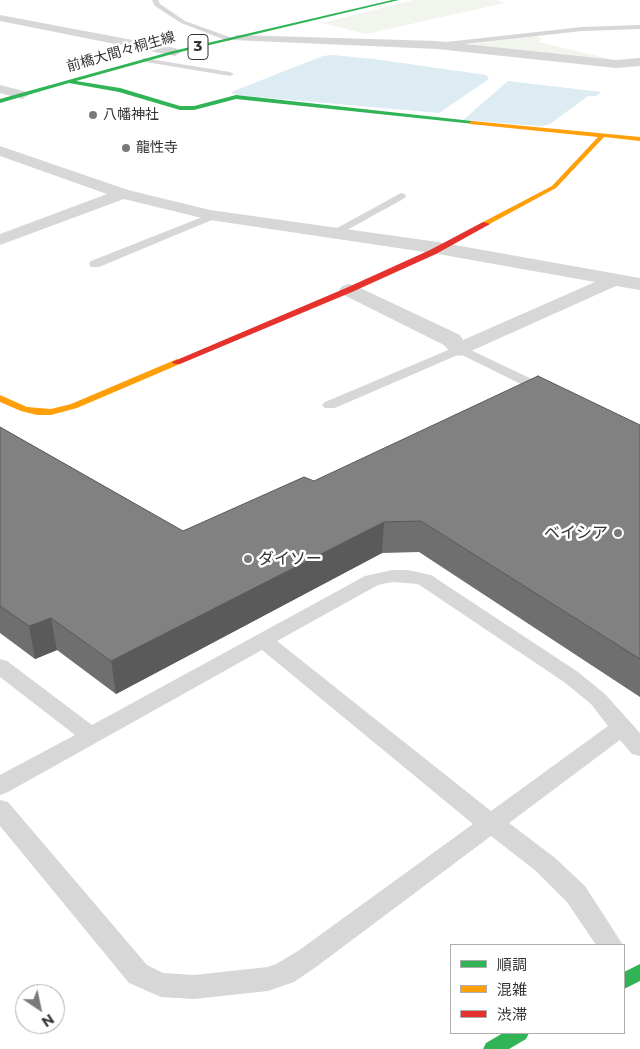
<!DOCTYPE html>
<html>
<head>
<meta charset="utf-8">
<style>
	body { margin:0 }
	#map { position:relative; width:640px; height:1049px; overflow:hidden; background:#fff; font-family:Montserrat,"Noto Sans JP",sans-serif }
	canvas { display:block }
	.legend { position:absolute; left:450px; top:944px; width:175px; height:90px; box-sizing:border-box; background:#fff; border:1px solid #adadad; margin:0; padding:6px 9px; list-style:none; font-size:15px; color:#333 }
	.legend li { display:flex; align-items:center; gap:10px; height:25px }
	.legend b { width:25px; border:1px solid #adadad }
	.north { position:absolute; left:15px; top:984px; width:50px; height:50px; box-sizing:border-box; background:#fff; border:1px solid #adadad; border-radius:50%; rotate:146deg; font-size:14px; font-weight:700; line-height:20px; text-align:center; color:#333 }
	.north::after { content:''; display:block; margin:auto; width:18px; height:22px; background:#7a7a7a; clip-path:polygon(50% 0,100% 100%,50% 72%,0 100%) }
</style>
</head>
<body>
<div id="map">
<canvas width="640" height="1049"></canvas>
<ul class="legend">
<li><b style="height:6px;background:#30b455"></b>順調</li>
<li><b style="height:6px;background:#ff9f0a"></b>混雑</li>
<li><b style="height:6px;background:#e5322d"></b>渋滞</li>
</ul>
<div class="north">N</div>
</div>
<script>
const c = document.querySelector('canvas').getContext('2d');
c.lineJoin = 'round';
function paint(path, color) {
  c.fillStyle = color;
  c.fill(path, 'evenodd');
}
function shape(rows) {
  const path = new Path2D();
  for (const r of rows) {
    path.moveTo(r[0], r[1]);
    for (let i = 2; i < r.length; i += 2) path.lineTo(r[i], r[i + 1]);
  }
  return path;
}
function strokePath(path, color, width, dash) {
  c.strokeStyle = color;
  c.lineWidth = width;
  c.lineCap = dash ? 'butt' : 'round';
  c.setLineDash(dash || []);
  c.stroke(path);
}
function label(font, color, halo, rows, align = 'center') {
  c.font = font + ' Montserrat,"Noto Sans JP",sans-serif';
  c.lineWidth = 5;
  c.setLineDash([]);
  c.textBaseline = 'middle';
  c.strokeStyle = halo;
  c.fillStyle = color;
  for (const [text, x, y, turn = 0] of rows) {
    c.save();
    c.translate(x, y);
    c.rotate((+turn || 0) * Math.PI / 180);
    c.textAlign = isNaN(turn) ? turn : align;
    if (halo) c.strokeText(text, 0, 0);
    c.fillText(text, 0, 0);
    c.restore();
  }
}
paint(shape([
	[413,0,496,0,505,3,366,34,322,23],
	[537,36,542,39,538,42,623,62,451,46]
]), '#f1f5ed');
paint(shape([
	[332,55,374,59,486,75,489,79,439,113,236,95,231,92,323,56],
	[508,81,601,92,596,96,588,96,550,124,541,126,463,120]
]), '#ddebf3');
paint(shape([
	[152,0,158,0,160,4,185,21,235,39,228,41,181,23,155,6,152,0],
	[640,25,640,29,582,31,437,47,433,45,437,43,582,27,640,25],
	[143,58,230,72,234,74,230,76,146,62,142,60,143,58],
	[401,193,405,194,406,196,405,198,338,235,334,236,328,233,401,193],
	[215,212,221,215,219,217,99,267,91,267,89,264,91,261,215,212],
	[460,345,553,389,555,392,553,395,543,395,460,354,335,408,325,408,322,405,325,402,460,345],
	[392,570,408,570,431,575,578,672,605,694,640,733,640,756,632,754,620,740,509,823,554,857,585,886,623,945,596,945,567,902,536,871,491,836,316,967,294,982,268,991,194,999,161,997,129,983,0,826,0,800,8,802,147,965,163,973,194,975,268,967,276,964,298,951,473,824,262,650,8,792,0,795,0,775,75,735,0,677,0,659,7,661,92,725,365,576,392,570],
	[392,582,418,584,564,682,591,704,608,726,491,811,277,641,378,585,392,582]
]), '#d7d7d7');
paint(shape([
	[0,15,175,48,181,52,175,56,0,21,0,15],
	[237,35,437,41,616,60,640,58,640,66,616,68,437,49,233,40,231,38,237,35],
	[0,85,27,92,29,95,22,99,0,93,0,85],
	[0,146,128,190,210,210,438,242,640,278,640,290,616,286,460,356,452,354,444,345,342,294,339,290,342,286,349,284,356,286,460,335,463,340,595,282,438,254,210,220,124,199,0,245,0,234,107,194,0,156,0,146]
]), '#d7d7d7');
paint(shape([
	[392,0,399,0,176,53,76,81,120,88,180,106,194,106,236,95,472,121,474,122,474,124,236,99,194,110,180,110,119,92,69,83,0,103,0,99,173,51,392,0],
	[640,964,640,981,624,989,624,972,640,964],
	[503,1033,529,1033,526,1039,509,1049,483,1049,486,1043,503,1033]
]), '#30b455');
paint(shape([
	[472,121,640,137,640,141,604,137,556,188,486,226,482,224,483,222,552,186,598,137,470,124,470,122,472,121],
	[177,359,182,362,180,364,77,408,51,415,37,415,21,411,0,402,0,395,27,407,51,409,71,404,177,359]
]), '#ff9f0a');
paint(shape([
	[483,222,490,224,436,254,352,292,180,364,174,364,172,362,346,288,430,250,483,222]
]), '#e5322d');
paint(shape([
	[640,425,640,697,419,552,382,553,116,694,57,650,35,659,0,633,0,427,183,531,314,481]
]), '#6f6f6f');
paint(shape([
	[384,522,382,553,116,694,111,661],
	[51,618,57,650,35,659,29,626]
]), '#5a5a5a');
const building = shape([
	[538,376,640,425,640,659,421,521,384,522,111,661,51,618,29,626,0,606,0,427,183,531,304,477,314,481,538,376]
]);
paint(building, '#818181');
strokePath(building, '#5a5a5a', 1);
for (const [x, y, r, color] of [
	[93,115,5,"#7a7a7a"],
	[126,148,5,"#7a7a7a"],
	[618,533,5,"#7a7a7a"],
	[248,559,5,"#7a7a7a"]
]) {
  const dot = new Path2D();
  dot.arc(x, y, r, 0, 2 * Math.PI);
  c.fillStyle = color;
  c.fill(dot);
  strokePath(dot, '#fff', 2);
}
label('14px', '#333', '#fff', [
	["前橋大間々桐生線",121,52,-16]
]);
label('14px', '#333', '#fff', [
	["八幡神社",103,115],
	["龍性寺",136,148]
], 'left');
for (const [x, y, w] of [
	[198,47,20]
]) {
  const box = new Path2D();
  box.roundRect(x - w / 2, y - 12.5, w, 25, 4);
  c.fillStyle = '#fff';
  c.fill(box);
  strokePath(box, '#333', 1);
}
label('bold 15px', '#333', null, [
	["3",198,47]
]);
label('16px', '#333', '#fff', [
	["ベイシア",608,533],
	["ダイソー",258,559,"left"]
], 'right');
</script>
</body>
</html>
